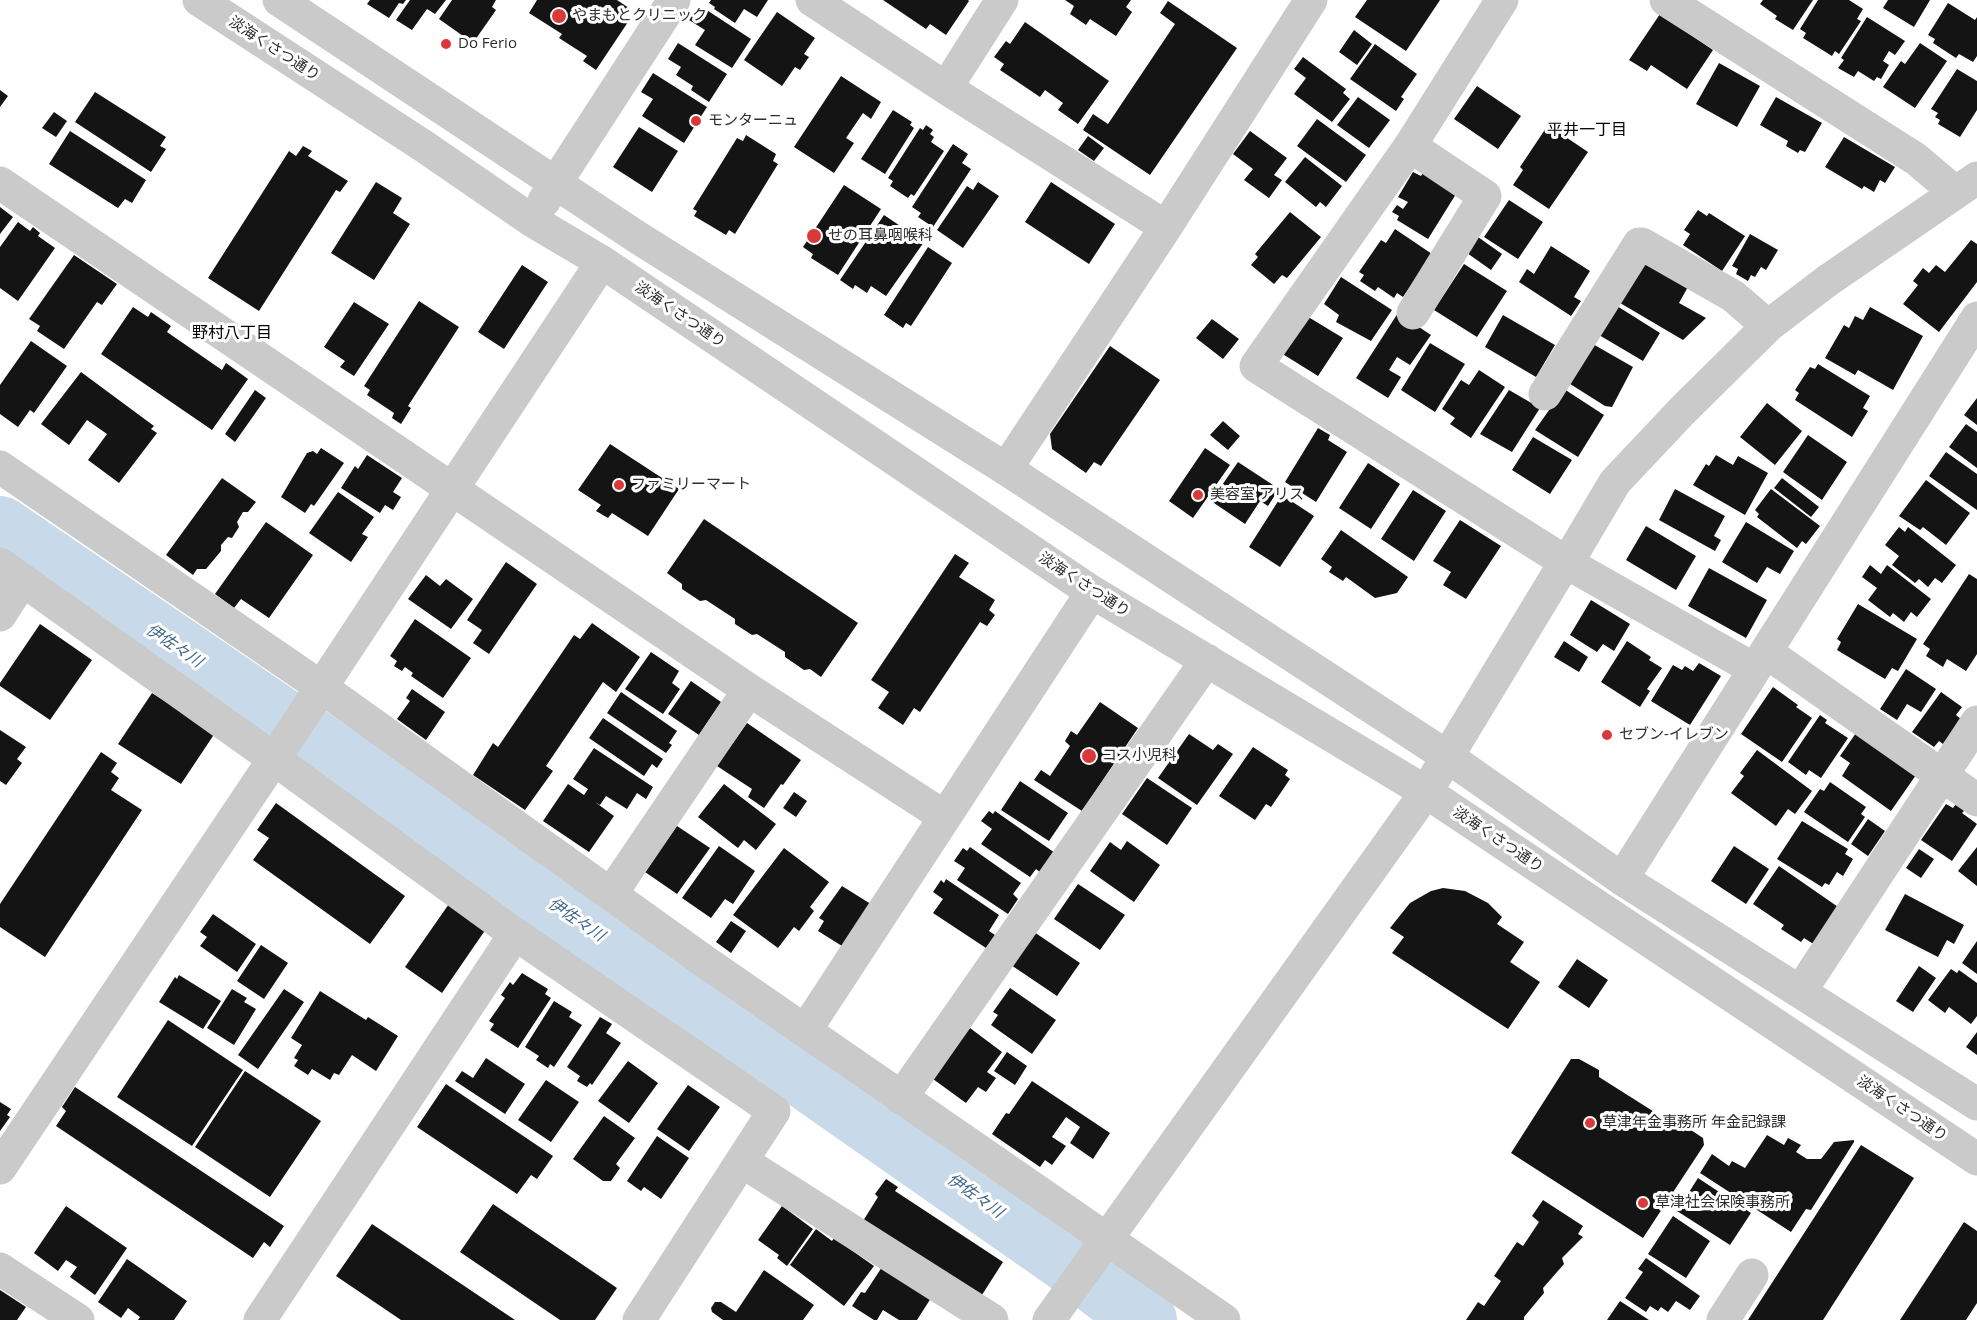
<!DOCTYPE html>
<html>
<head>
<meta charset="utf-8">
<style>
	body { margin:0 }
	canvas { display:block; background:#fff }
</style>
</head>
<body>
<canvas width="1977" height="1320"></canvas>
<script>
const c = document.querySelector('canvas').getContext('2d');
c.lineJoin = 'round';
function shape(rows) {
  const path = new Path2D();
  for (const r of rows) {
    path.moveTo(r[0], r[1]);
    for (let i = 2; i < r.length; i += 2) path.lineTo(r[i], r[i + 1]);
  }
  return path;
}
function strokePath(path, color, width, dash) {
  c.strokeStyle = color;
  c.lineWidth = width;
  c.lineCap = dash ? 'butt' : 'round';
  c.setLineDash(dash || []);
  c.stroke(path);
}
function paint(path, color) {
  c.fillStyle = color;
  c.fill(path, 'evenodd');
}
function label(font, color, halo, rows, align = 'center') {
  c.font = font + ' "Open Sans","Noto Sans JP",sans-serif';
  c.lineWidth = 6;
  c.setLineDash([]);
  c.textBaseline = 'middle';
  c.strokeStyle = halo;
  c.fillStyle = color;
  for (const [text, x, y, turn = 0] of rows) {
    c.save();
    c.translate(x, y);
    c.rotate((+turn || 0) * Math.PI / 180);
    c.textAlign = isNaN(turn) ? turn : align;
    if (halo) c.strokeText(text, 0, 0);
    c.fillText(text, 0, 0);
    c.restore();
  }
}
strokePath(shape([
	[0,528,781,1060,1070,1262,1145,1320]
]), '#c8dae9', 64);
paint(shape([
	[370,0,406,0,403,4,399,3,389,18,367,4],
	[410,0,446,0,435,14,427,9,412,30,396,20],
	[452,0,496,0,492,7,496,10,473,43,439,19],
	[537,0,617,0,629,8,624,15,630,19,596,70,583,61,587,56,559,38,562,34,529,13],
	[711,0,768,0,757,17,744,9,735,23,714,9,715,7,709,3],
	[883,0,968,0,969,1,946,35,930,24,926,29],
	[1065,0,1131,0,1126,7,1132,12,1116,36,1090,19,1086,25,1070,14,1074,6],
	[1367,0,1440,0,1406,51,1355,17],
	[1763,0,1813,0,1793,30,1775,19,1777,16,1760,4],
	[1818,0,1849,0,1863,9,1857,19,1861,21,1839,54,1835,51,1832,56,1803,38,1806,33,1800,29],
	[1888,0,1930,0,1914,27,1883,8],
	[1168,1,1237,48,1150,175,1083,130,1093,114,1108,124,1175,24,1160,13],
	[1948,3,1975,20,1977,17,1977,56,1973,62,1959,54,1956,58,1933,43,1935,39,1928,35],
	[699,5,751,39,732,68,695,45,705,30,689,20],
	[777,12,815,38,804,54,809,57,800,70,795,67,782,86,744,60],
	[1660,14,1713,50,1687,89,1651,65,1647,71,1629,60],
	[1867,17,1905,41,1895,55,1889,51,1883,61,1889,65,1881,79,1877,77,1874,81,1858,71,1854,77,1838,68,1844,60,1841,58],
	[1025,22,1109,81,1078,124,1058,110,1063,103,1045,90,1040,97,1000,70,1004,64,994,57,1006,41,1010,44],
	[1354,30,1372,44,1357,65,1339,52],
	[678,43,727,74,709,102,691,90,693,86,676,75,681,67,668,59],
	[1920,43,1947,61,1915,108,1883,87,1901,61,1905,64],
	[1375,44,1417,74,1401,97,1404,99,1396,111,1350,79],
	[1303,57,1346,89,1343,93,1350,99,1332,122,1294,94,1306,78,1294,69],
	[1719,63,1760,86,1737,127,1696,104],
	[1957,69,1977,81,1977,110,1960,137,1938,124,1940,120,1935,117,1938,113,1931,109],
	[653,73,707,107,684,143,642,116,653,99,641,92],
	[841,76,881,102,871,119,863,113,846,138,854,143,834,173,794,147],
	[1477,86,1521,116,1498,149,1454,119],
	[0,90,8,96,0,107],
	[95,92,166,137,160,146,166,149,151,172,75,122],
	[1358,97,1390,120,1369,148,1337,125],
	[1776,97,1822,123,1805,152,1800,150,1798,153,1786,146,1788,141,1760,125],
	[893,110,912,122,910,125,914,128,885,174,861,159],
	[54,112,67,121,56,137,42,128],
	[1317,119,1366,155,1346,182,1297,146],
	[926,125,933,130,930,134,934,137,931,142,944,151,914,196,911,194,908,198,890,186,893,181,888,178,920,128,923,130],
	[1548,125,1588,152,1549,209,1513,185,1523,170,1520,167],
	[639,127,678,151,652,192,613,167],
	[70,131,146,180,132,203,125,199,118,208,49,164],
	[1250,131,1287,158,1274,175,1282,180,1269,198,1244,180,1253,169,1233,154],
	[746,135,776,154,773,161,778,164,735,234,729,230,726,235,694,216,697,211,693,209,737,138,743,141],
	[1088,136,1104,148,1094,161,1078,150],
	[1844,137,1895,167,1885,183,1880,180,1874,192,1864,186,1862,189,1825,167],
	[953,144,968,154,962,163,971,169,933,227,918,217,921,213,912,207],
	[303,146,312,151,308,156,348,181,340,192,336,190,259,311,208,278,289,151,296,156],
	[1305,157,1342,186,1326,207,1320,202,1316,207,1285,182],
	[1413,172,1421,176,1423,173,1456,194,1428,239,1397,220,1399,216,1392,212,1397,205,1403,209,1408,202,1398,197],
	[376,182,402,198,393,213,410,224,374,280,331,253],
	[978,182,999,196,963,248,937,230,967,186,973,190],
	[1051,182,1115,224,1089,264,1025,222],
	[844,185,881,209,838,275,811,258,813,254,803,247],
	[1509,200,1543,222,1518,259,1484,237],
	[0,207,13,217,0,234],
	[1698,210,1707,216,1709,213,1745,236,1722,271,1683,245,1690,234,1684,230],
	[1290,212,1321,237,1287,278,1282,275,1274,284,1251,265,1258,257,1255,254],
	[884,215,924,242,886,296,871,286,867,293,855,285,853,289,840,280],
	[18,222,30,231,33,227,40,233,38,236,55,248,18,301,0,288,0,247],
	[1395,229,1432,254,1403,297,1397,293,1394,298,1378,287,1375,291,1360,281,1364,275,1359,272,1381,240,1386,243],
	[1750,234,1778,250,1766,270,1761,267,1755,277,1751,275,1748,281,1736,274,1738,269,1732,266],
	[1478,237,1502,254,1491,270,1467,253],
	[1971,240,1977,244,1977,282,1939,332,1903,304,1918,285,1913,281,1923,268,1929,273,1936,265,1945,272],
	[1551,246,1590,271,1574,297,1581,301,1571,316,1519,282,1527,269,1534,274],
	[928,247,952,263,911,326,906,323,903,328,884,315],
	[74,255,117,284,102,305,97,302,64,349,37,331,40,326,29,319],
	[1645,260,1689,285,1679,303,1706,318,1683,340,1615,300],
	[1464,264,1507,291,1477,337,1434,310],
	[522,265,548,282,504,349,478,332],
	[1341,277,1392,310,1371,341,1336,322,1339,315,1324,304],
	[419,301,459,327,408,406,411,408,401,424,392,418,394,413,367,395,370,390,364,386],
	[354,302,389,324,354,376,340,367,345,361,324,347],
	[1617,306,1660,333,1643,361,1599,335],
	[133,307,148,317,151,312,171,326,167,332,222,370,226,363,248,379,212,430,101,354],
	[1870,307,1923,336,1893,390,1858,370,1855,375,1825,358,1844,325,1849,328,1855,316,1863,320],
	[1398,313,1431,335,1410,365,1397,357,1389,370,1401,377,1388,398,1356,378],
	[1305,315,1343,338,1318,376,1281,353],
	[1503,315,1555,345,1536,377,1485,347],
	[1212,319,1239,339,1223,359,1196,338],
	[31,341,67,366,34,413,30,410,18,427,0,414,0,385],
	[1430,343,1465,364,1435,412,1401,390],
	[1591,343,1633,367,1612,407,1605,406,1567,382],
	[1110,346,1160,380,1101,466,1094,462,1086,473,1052,449,1050,434],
	[1818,364,1870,396,1863,408,1868,411,1852,437,1795,400,1799,393,1795,390,1810,367,1815,369],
	[1479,370,1505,387,1471,438,1450,424,1455,418,1442,409,1461,380,1469,385],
	[81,372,154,426,151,429,157,433,119,483,88,460,107,434,87,420,69,445,41,424],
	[1564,389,1604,415,1578,457,1535,430],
	[255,390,266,398,235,442,225,434],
	[1509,390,1540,408,1512,452,1480,434],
	[1977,398,1977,425,1964,415],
	[1767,403,1802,431,1775,465,1740,437],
	[1223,421,1240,436,1228,450,1210,435],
	[1966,424,1977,432,1977,468,1949,447],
	[1318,428,1330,435,1328,440,1347,452,1316,502,1285,482],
	[1808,435,1847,462,1822,500,1783,472],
	[1533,437,1572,460,1550,494,1512,470],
	[610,444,679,489,648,536,612,513,608,518,596,511,601,505,578,490],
	[321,448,344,463,314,506,311,504,305,513,281,497,307,453,313,451,317,454],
	[1205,448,1230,465,1193,518,1169,501],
	[1946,452,1977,474,1977,510,1929,476],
	[367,455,402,478,393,492,401,497,393,510,385,505,380,513,341,488,355,466,358,469],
	[1716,455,1733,465,1738,456,1768,473,1745,515,1693,485,1706,464,1709,466],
	[1238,462,1273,485,1271,489,1277,492,1268,506,1260,501,1245,524,1211,501],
	[1368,463,1400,484,1371,529,1339,508],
	[222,478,256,502,248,512,243,512,237,522,239,527,232,538,228,537,221,545,221,551,206,569,197,569,193,575,166,555],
	[1782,478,1819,507,1811,517,1774,488],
	[1926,480,1970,513,1946,545,1923,527,1920,530,1899,516],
	[1675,489,1725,516,1714,536,1721,540,1715,551,1659,520],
	[1771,489,1820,526,1806,544,1802,541,1797,548,1757,517,1759,514,1755,510],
	[1413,490,1446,511,1414,561,1381,539],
	[338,492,374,517,362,534,368,537,351,562,309,533],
	[1282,495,1314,516,1280,567,1249,547],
	[704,519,858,623,821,677,810,669,804,670,785,657,785,652,757,634,752,635,735,624,735,619,706,600,700,601,682,589,682,584,667,573],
	[1460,520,1501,546,1466,599,1443,585,1451,572,1433,561],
	[266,522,313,555,269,618,241,599,234,608,215,594],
	[1746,522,1794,551,1780,574,1767,567,1757,583,1722,562],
	[1646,526,1696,556,1676,590,1626,560],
	[1899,527,1905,532,1908,527,1956,565,1942,583,1935,578,1928,587,1919,579,1915,583,1892,565,1899,556,1885,545],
	[1341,530,1408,577,1397,593,1375,598,1346,577,1343,581,1329,572,1332,567,1321,559],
	[955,554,969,563,959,577,995,600,989,610,995,615,987,626,980,622,920,712,914,708,903,725,878,708,889,692,871,680],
	[506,562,537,584,489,654,473,643,482,630,467,620],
	[1870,565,1881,574,1887,565,1931,599,1917,617,1911,612,1904,622,1893,613,1890,617,1868,600,1877,588,1862,577],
	[1709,568,1767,600,1746,638,1688,606],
	[1969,574,1977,579,1977,654,1966,671,1947,659,1943,667,1926,656,1930,649,1923,644],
	[426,575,440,586,446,579,473,599,451,629,408,599],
	[1591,600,1630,624,1614,651,1603,644,1597,652,1570,635],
	[1858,604,1917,639,1898,671,1892,668,1885,679,1837,650,1841,642,1837,639],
	[415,619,471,658,443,698,411,676,413,673,405,667,402,671,394,666,397,661,390,656],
	[592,623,640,657,616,692,603,682,546,766,553,771,525,810,473,775,493,743,498,747,574,635,580,639],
	[40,624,92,660,50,720,0,686,0,683],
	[1564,641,1588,657,1579,672,1554,657],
	[1627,641,1651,657,1649,660,1662,668,1647,689,1650,691,1640,707,1601,682],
	[651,652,679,671,672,683,680,689,663,714,625,689],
	[1699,663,1721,676,1690,725,1651,701,1673,665,1682,670,1685,666,1693,671],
	[1906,669,1936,689,1921,712,1907,704,1897,720,1880,709],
	[691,681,721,702,699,735,668,714],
	[1773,687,1798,705,1796,707,1812,718,1782,762,1741,734],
	[412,689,445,712,426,740,397,719,410,701,406,698],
	[621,692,677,731,669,743,672,745,666,753,607,713],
	[1941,692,1962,707,1956,715,1961,719,1943,744,1939,741,1934,747,1912,732],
	[152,693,215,733,181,784,118,744],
	[1100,702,1138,728,1082,811,1034,780,1041,770,1050,776,1070,746,1065,741,1071,731,1077,735],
	[1820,715,1827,720,1825,723,1848,738,1821,778,1809,770,1806,775,1788,762],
	[603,718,663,759,657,768,652,764,644,776,589,738],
	[747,723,801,760,783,785,781,784,764,808,748,797,752,789,717,766],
	[0,730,26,747,17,759,22,763,6,785,0,781],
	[1856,733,1916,775,1891,811,1842,776,1850,763,1840,756],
	[1189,734,1213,750,1218,744,1233,754,1197,805,1158,778],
	[1253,747,1288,770,1285,775,1290,779,1271,807,1266,804,1255,820,1219,796],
	[594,748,653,787,646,799,637,793,627,809,606,796,600,805,595,802,614,816,589,852,543,821,568,784,584,795,588,789,573,779],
	[1757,750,1812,791,1795,814,1788,809,1776,826,1731,793,1744,776,1740,773],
	[101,752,117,763,111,772,119,778,111,790,142,810,45,957,0,927,0,904],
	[1147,778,1192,808,1167,845,1122,814],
	[1020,781,1068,813,1049,841,1001,810],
	[1830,782,1866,807,1861,814,1865,817,1848,842,1804,812,1820,789,1824,791],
	[724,784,776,824,756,850,744,840,738,848,698,817],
	[794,792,807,801,796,817,783,808],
	[276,803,405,896,370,944,253,860,269,838,257,830],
	[1946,804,1953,808,1956,804,1965,810,1962,813,1977,824,1952,861,1921,840],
	[989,811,993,814,995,811,1055,853,1041,873,1036,869,1030,877,981,844,992,829,981,821],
	[1868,819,1885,831,1868,856,1851,844],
	[1802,821,1848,849,1845,854,1853,859,1843,876,1837,872,1829,885,1825,883,1822,887,1777,859],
	[677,826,710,848,677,894,645,872],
	[1127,841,1160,865,1134,902,1090,871,1110,842,1121,850],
	[719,846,755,871,733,904,725,899,711,918,682,898],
	[1734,846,1769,869,1746,904,1711,881],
	[970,847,1021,883,1013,894,1018,899,1008,914,957,880,965,868,954,861,963,848,967,851],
	[1977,847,1977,886,1958,871],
	[784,848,829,882,810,907,814,911,799,931,794,927,778,948,733,915],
	[1919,849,1934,859,1921,878,1906,868],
	[1779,866,1841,909,1815,945,1804,938,1801,942,1781,929,1784,925,1753,904],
	[946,879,999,915,989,931,995,935,986,948,933,913,943,899,933,892,941,880,944,883],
	[1078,884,1125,915,1100,950,1054,919],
	[842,886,874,906,842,946,818,931,824,921,819,918],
	[1443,888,1465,891,1488,903,1502,917,1497,924,1524,942,1510,962,1540,982,1508,1029,1392,953,1404,937,1390,928,1410,903,1431,891],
	[1905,894,1964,925,1954,944,1947,940,1938,957,1885,930],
	[451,901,488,926,442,993,405,967],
	[213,914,256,944,237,972,200,946,207,937,200,932],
	[731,921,746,931,731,953,716,942],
	[1034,932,1080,963,1057,996,1011,965],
	[1977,941,1977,974,1962,963],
	[261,945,288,963,264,999,237,981],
	[1577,959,1608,980,1589,1008,1558,987],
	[1919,966,1936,978,1913,1012,1896,1001],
	[1951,969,1957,973,1959,970,1977,983,1977,1016,1971,1024,1949,1007,1945,1013,1928,1000],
	[522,973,548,989,545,994,551,998,518,1048,490,1030,494,1024,489,1021,505,998,501,995,510,982,513,985],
	[179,975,221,1001,203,1029,159,1002,175,977,177,979],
	[1010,988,1056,1020,1032,1054,991,1025,998,1015,993,1012],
	[232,989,247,998,244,1002,256,1009,234,1045,207,1028],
	[284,989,304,1002,258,1069,238,1055],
	[320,991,366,1020,368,1017,398,1036,376,1071,352,1055,339,1075,334,1073,330,1080,312,1069,308,1075,294,1066,298,1060,294,1058,302,1045,291,1038],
	[554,1001,572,1012,569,1017,582,1025,554,1067,550,1064,548,1068,536,1060,539,1056,525,1047],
	[600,1017,612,1024,606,1033,621,1043,592,1085,590,1083,587,1087,577,1081,580,1076,567,1067],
	[168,1020,243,1070,192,1146,117,1097],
	[970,1028,1002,1052,987,1072,996,1078,986,1092,978,1087,966,1103,933,1079],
	[1977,1032,1977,1055,1966,1047],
	[1007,1052,1027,1066,1015,1085,994,1071],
	[486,1058,525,1084,505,1114,455,1081,462,1071,473,1078],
	[1571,1059,1579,1059,1599,1070,1599,1077,1678,1127,1685,1126,1703,1138,1704,1145,1643,1238,1511,1153],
	[628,1061,658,1083,629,1123,598,1101],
	[245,1071,321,1121,270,1197,195,1147],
	[546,1080,579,1102,551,1142,518,1120],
	[1032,1081,1110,1133,1093,1159,1070,1143,1080,1127,1066,1117,1052,1137,1066,1146,1052,1165,1045,1160,1040,1167,992,1134,1006,1113,1009,1114],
	[446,1084,553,1156,537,1179,531,1175,517,1194,417,1127],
	[688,1085,720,1107,689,1151,657,1129],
	[75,1087,284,1226,270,1247,264,1242,253,1258,56,1126,66,1111,62,1107],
	[0,1102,11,1109,7,1115,10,1117,0,1131],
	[604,1116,635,1138,616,1164,620,1168,611,1181,603,1181,573,1159],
	[1767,1135,1784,1145,1788,1138,1801,1145,1796,1152,1807,1159,1821,1159,1834,1142,1854,1140,1854,1142,1811,1210,1806,1209,1791,1232,1700,1173,1712,1154,1729,1166,1732,1161,1745,1168],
	[657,1136,689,1158,661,1199,644,1187,641,1191,627,1181],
	[1861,1145,1914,1178,1823,1320,1748,1320],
	[1698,1178,1751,1213,1730,1245,1677,1211],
	[886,1179,898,1187,895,1191,1003,1262,980,1298,863,1221,878,1197,875,1194],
	[1543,1200,1583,1226,1578,1234,1583,1237,1562,1258,1564,1264,1543,1288,1544,1293,1524,1317,1524,1320,1466,1320,1478,1302,1484,1306,1501,1281,1494,1276,1517,1242,1523,1246,1539,1222,1532,1216],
	[493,1204,617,1288,595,1320,560,1320,460,1252],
	[66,1206,127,1248,95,1295,70,1277,77,1267,66,1260,58,1271,34,1253],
	[782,1206,813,1229,787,1266,777,1258,779,1255,758,1240],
	[1673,1216,1710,1241,1686,1278,1648,1254],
	[1964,1222,1977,1231,1977,1303,1966,1320,1900,1320],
	[372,1224,515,1320,401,1320,336,1276],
	[816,1229,832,1241,834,1238,874,1266,844,1306,790,1265],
	[1646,1258,1700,1296,1690,1310,1676,1301,1668,1312,1661,1307,1658,1311,1650,1306,1646,1312,1625,1298,1643,1272,1638,1269],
	[127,1259,187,1301,174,1320,138,1320,140,1317,128,1308,121,1318,98,1302],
	[882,1267,931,1298,917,1320,899,1320,883,1310,877,1320,874,1320,852,1306,861,1292,865,1293],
	[764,1270,814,1305,803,1320,723,1320,712,1312,711,1308,715,1302,721,1302,736,1312],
	[0,1290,26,1307,17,1320,0,1320],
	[1620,1301,1649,1320,1607,1320]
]), '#141414');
strokePath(shape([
	[199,0,425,147,531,220,602,262,1092,592,1426,792,1977,1159],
	[279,0,637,237,1006,469,1448,757,1622,879,1977,1104],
	[812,0,946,88,1166,227],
	[1502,0,1410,146,1256,366,1567,563,1754,669],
	[1666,0,1916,159,1955,192],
	[946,88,1002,0],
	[1410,146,1485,196,1413,313],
	[0,183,749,690,945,817,1092,592],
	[544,201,674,0],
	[1545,394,1639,244,1642,244,1733,296,1768,326],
	[0,467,321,687,704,961,1224,1320],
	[1006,469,1166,227,1311,0],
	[0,564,274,759,515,934,774,1111,639,1320],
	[0,615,22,581],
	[1766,652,1977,800],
	[1622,879,1977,318],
	[611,894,749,690],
	[1800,992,1977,722],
	[805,1031,945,817],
	[901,1098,1207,660],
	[743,1162,992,1320],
	[0,1168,274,759,602,262],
	[0,1269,78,1320],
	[260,1320,515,934],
	[1049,1320,1426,792,1556,577,1567,563,1615,482,1682,411,1768,326,1827,281,1977,178],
	[1723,1320,1752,1275]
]), '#cacaca', 33);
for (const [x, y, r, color] of [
	[559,16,8,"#da393a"],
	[446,44,6,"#da393a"],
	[696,121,6,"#da393a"],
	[814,236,8,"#da393a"],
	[619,485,6,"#da393a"],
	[1198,495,6,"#da393a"],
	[1607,735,6,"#da393a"],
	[1089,756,8,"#da393a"],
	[1590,1123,6,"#da393a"],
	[1643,1203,6,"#da393a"]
]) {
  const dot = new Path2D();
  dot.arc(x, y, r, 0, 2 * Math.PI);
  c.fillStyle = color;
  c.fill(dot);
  strokePath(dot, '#fff', 2);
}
label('15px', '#2d2d2d', '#fff', [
	["やまもとクリニック",572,16],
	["Do Ferio",458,44],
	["モンターニュ",708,121],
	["せの耳鼻咽喉科",828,236],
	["ファミリーマート",631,485],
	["美容室 アリス",1210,495],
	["セブン-イレブン",1619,735],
	["コス小児科",1102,756],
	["草津年金事務所 年金記録課",1602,1123],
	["草津社会保険事務所",1655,1203]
], 'left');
label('15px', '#2d2d2d', '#fff', [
	["淡海くさつ通り",274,49,33],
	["淡海くさつ通り",680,315,34],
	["淡海くさつ通り",1084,585,33],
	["淡海くさつ通り",1498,840,34],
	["淡海くさつ通り",1902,1109,34]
]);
label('16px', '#000', '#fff', [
	["平井一丁目",1587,130],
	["野村八丁目",232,333]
]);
label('italic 16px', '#40688a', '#fff', [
	["伊佐々川",174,646,34],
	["伊佐々川",576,920,34],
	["伊佐々川",975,1196,35]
]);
</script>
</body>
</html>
